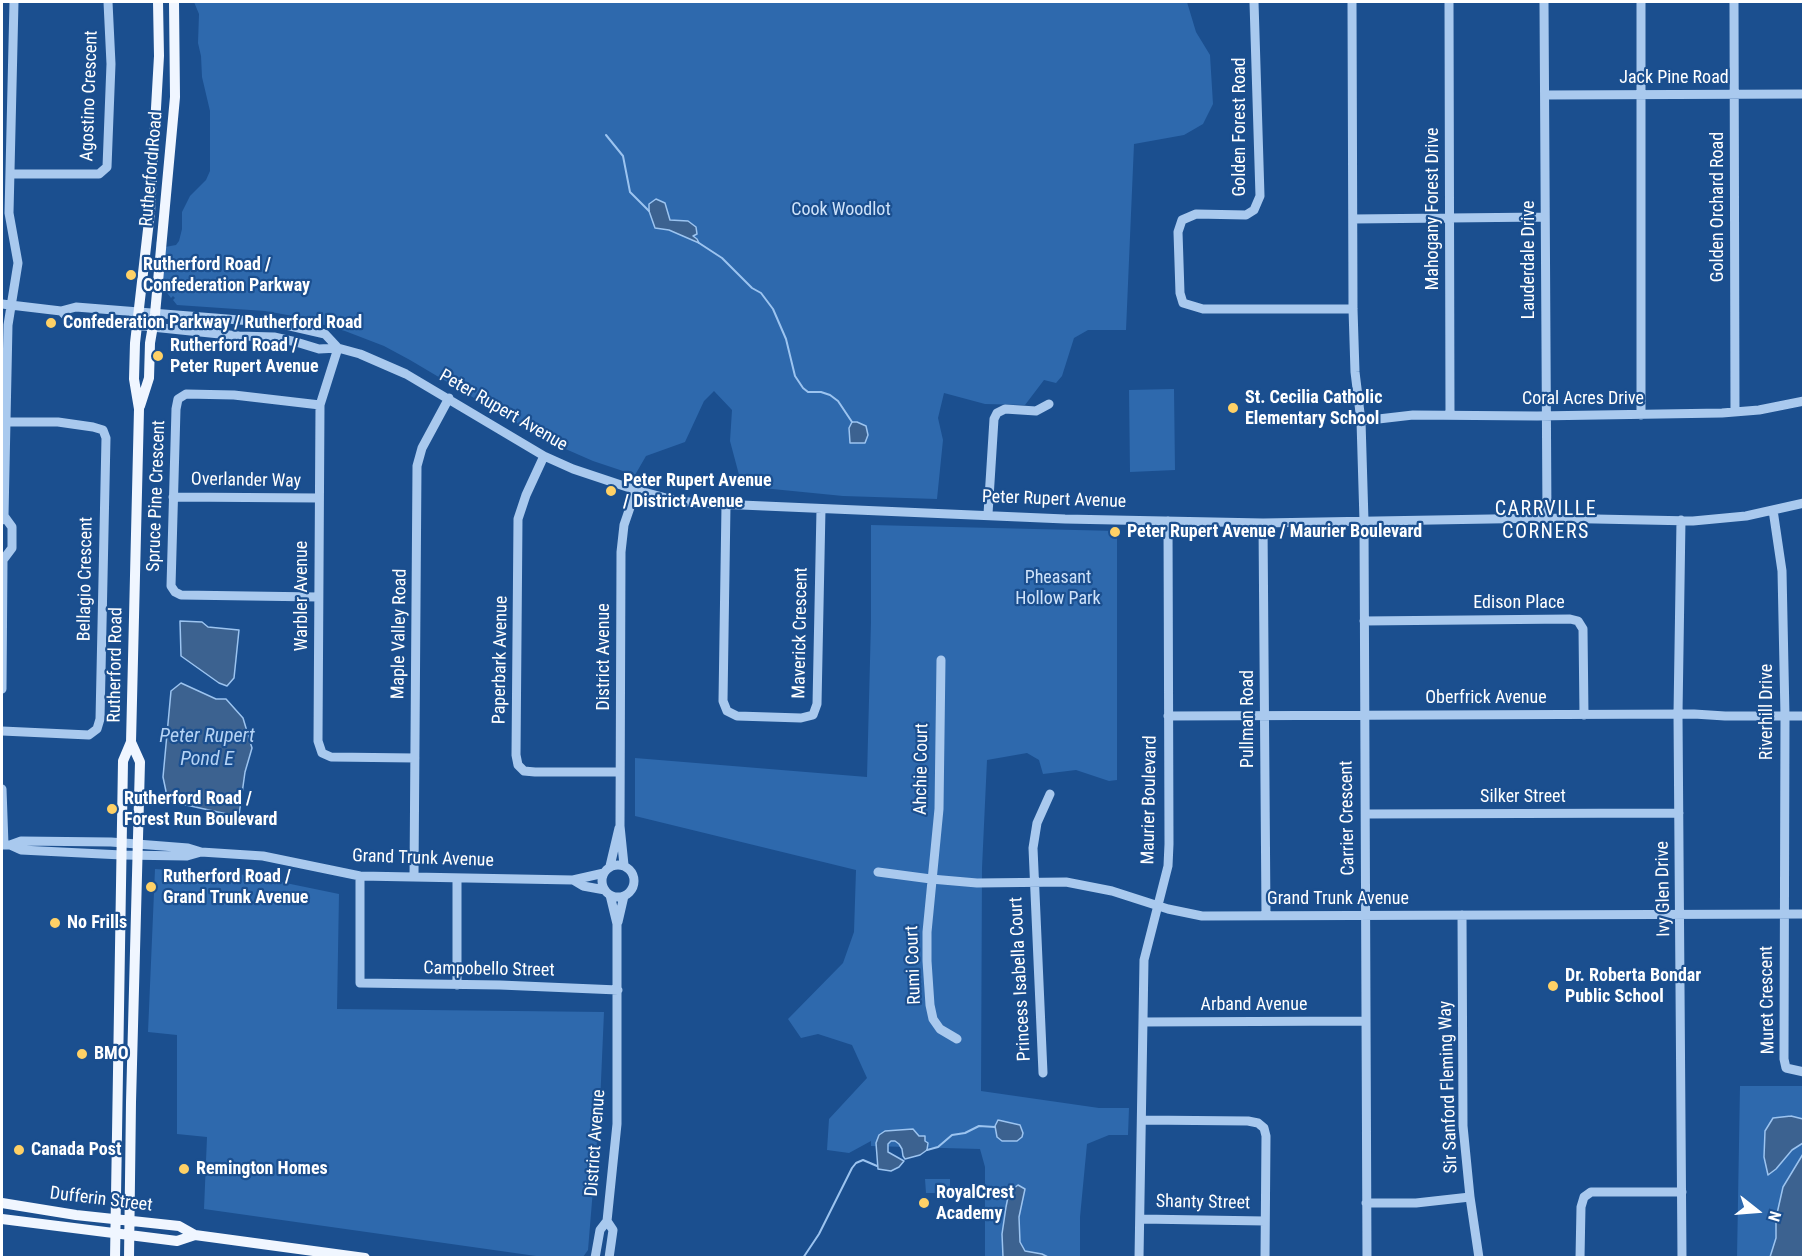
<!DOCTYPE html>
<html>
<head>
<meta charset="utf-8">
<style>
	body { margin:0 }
	#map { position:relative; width:1805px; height:1259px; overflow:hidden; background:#1b4f8f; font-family:"Roboto Condensed",sans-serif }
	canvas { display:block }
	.frame { position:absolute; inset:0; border:3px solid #fff; pointer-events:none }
	.north { position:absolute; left:1727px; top:1181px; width:60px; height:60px; -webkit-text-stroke:4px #1b4f8f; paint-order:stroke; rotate:107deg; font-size:16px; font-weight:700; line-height:24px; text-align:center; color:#fff }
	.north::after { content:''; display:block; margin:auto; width:21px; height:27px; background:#fff; clip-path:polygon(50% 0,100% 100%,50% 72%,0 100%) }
</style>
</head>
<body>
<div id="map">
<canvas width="1805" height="1259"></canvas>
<div class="frame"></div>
<div class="north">N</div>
</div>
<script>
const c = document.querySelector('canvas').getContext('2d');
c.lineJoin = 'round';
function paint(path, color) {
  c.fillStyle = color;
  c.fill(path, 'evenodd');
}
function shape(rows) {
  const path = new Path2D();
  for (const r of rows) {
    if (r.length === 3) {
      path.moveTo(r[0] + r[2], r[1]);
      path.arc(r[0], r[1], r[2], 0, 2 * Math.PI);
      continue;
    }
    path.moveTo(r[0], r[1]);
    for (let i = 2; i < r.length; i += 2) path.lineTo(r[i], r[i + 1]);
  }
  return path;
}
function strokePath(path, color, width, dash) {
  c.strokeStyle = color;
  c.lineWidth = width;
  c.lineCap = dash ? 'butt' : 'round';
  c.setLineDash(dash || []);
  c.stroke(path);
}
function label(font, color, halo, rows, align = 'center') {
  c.font = font + ' "Roboto Condensed",sans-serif';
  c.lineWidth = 4.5;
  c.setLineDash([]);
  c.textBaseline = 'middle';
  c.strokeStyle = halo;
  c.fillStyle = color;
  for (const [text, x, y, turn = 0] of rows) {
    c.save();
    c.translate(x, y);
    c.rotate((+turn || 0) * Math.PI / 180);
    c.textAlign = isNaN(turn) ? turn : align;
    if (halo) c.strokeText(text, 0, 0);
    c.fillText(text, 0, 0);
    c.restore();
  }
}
paint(shape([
	[194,2,1187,2,1196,32,1210,55,1213,104,1203,124,1184,135,1134,144,1126,330,1088,330,1074,338,1062,376,1056,383,1044,380,1025,405,985,404,944,393,938,418,943,440,937,499,843,496,742,486,730,441,732,410,714,391,704,401,685,442,646,456,635,475,593,461,545,440,410,360,384,346,345,331,293,316,265,311,177,305,173,300,175,298,173,296,171,298,155,277,156,241,159,245,165,247,176,245,179,241,182,229,182,212,190,196,206,180,210,171,210,111,202,77,201,56,198,43,199,14],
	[1174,389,1175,470,1130,472,1129,390],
	[871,525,1117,531,1117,780,1109,781,1076,770,1043,774,1039,760,1027,753,987,760,982,868,981,1091,1099,1108,1129,1108,1128,1135,1109,1135,1087,1144,1080,1217,1080,1257,985,1257,985,1167,980,1149,871,1146,871,1141,849,1153,827,1150,829,1119,867,1078,852,1045,818,1034,801,1038,788,1019,843,963,854,932,856,870,635,816,635,758,867,777,871,622],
	[155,869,247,875,339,894,337,1009,604,1012,600,1104,588,1250,583,1257,543,1257,204,1209,207,1137,177,1134,177,1035,148,1032],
	[1740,1086,1803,1086,1803,1257,1737,1258],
	[925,1179,950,1179,950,1193,926,1193]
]), '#2e69ad');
const water = shape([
	[656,199,665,203,670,220,688,221,696,227,697,234,693,236,697,239,699,243,669,230,655,228,649,211,649,204,656,199],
	[852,422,857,422,866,426,868,435,865,443,850,443,849,428,852,422],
	[180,621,202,622,208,627,239,630,234,678,227,686,219,683,181,656,180,621],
	[181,683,216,699,226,699,243,718,252,748,245,772,239,815,227,814,168,801,163,777,171,691,181,683],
	[1791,1116,1803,1119,1803,1143,1792,1150,1776,1169,1768,1175,1764,1157,1765,1131,1773,1118,1791,1116],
	[998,1120,1020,1125,1023,1133,1022,1137,1017,1141,1002,1141,997,1137,995,1126,998,1120],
	[913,1129,919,1136,925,1136,925,1141,928,1143,927,1150,920,1155,905,1159,903,1156,902,1149,899,1144,895,1141,891,1141,888,1144,888,1152,904,1161,899,1167,891,1171,878,1169,876,1143,879,1135,885,1131,913,1129],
	[1803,1154,1803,1257,1770,1257,1776,1238,1776,1218,1783,1187,1803,1154],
	[1018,1185,1025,1189,1019,1217,1020,1242,1025,1251,1042,1254,1048,1257,1003,1257,1002,1234,1006,1207,1009,1192,1018,1185]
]);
paint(water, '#3c6290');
strokePath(water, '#9cc4f0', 1.5);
strokePath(shape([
	[606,135,623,156,630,192,649,211],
	[699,243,722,258,752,288,761,293,773,309,786,339,795,376,803,388,808,392,821,392,830,395,838,401,852,422],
	[927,1150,938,1147,952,1135,965,1133,979,1126,995,1127],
	[803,1258,819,1234,852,1168,856,1163,863,1160,877,1166]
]), '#9cc4f0', 2);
strokePath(shape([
	[1254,2,1260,196,1254,210,1246,215,1196,214,1182,220,1178,232,1180,293,1183,303,1203,309,1353,309],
	[1352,2,1353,309,1355,372,1361,421,1364,521,1367,1258],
	[1449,2,1450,415],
	[1544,2,1547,518],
	[1641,2,1641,415],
	[1734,2,1735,412],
	[1546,95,1804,94],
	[11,174,99,174,107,167,111,64,108,2],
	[1353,219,1545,217],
	[2,304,61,311,76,307,277,323,325,334,338,348],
	[61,311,72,322,123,324,239,336,274,337,296,342,319,349,338,348,360,354,406,374,544,456,573,469,636,490,670,499,695,503,1065,519,1263,523,1547,518,1693,521,1746,516,1804,503],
	[338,348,320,405,318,741,322,753,331,757,415,758],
	[1361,421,1413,415,1537,416,1722,413,1759,410,1804,401],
	[544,456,526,495,518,519,516,755,518,765,524,771,535,772,620,772],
	[173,497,319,498],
	[726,505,723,701,727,711,737,716,801,718,813,715,817,704,821,509],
	[1773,510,1782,571,1785,716,1784,1059,1786,1068,1804,1072],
	[988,514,994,419,997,413,1005,409,1036,411,1049,404],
	[2,520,4,516,8,325,18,263,9,213,14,2],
	[1681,520,1678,714,1682,1258],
	[1263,523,1266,915],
	[318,597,181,595,175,592,171,586,176,409,178,399,186,394,234,395,320,405],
	[1364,621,1570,619,1578,621,1583,629,1584,715],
	[941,660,939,809,927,932,927,961,930,1005,933,1019,940,1029,957,1039],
	[2,689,3,560,12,548,12,527,4,516],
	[1168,716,1694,714,1725,716,1804,716],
	[2,731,89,735,97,729,100,719,106,438,103,430,93,427,58,422,6,422],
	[2,789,4,845],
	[1366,814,1679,813],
	[2,845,10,845,21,850,122,855,187,856,201,852],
	[10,845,21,841,111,842,188,848,201,852,263,856,360,876,573,880,604,873],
	[618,881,16],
	[624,865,620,826,621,552,624,525,636,490],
	[610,866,619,828],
	[878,872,931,879,977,883,1066,882,1112,891,1168,909,1202,916,1804,914],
	[360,876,360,983,500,985,618,990],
	[414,877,417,466,422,448,449,398],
	[573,880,583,886,605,890],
	[1462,915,1463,1126,1470,1197,1479,1258],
	[618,922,624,896],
	[457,985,457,878],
	[1143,1022,1365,1021],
	[1043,1073,1033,848,1037,823,1050,794],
	[1142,1120,1248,1121,1258,1123,1264,1128,1266,1136,1265,1258],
	[1366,1203,1416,1203,1470,1197],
	[1141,1219,1265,1221],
	[607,1221,613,1230,609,1258],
	[595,1258,600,1230,607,1221,617,1124,617,924,610,895],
	[1139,1258,1144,960,1168,866,1169,844,1168,521],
	[1580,1258,1581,1207,1584,1197,1591,1192,1682,1192]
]), '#a9c9ee', 9);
strokePath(shape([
	[140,406,149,378,150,343,155,314,175,97,174,2],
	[2,1203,76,1215,179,1226,195,1235,365,1258],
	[2,1219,177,1241,195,1235],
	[115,1258,123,761,131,742,139,409,134,379,135,343,150,212,159,56,158,2],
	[129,1258,131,1102,140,762,131,742]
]), '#f0f6ff', 10);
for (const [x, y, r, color] of [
	[131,275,6,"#ffd166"],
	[51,323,6,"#ffd166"],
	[158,356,6,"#ffd166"],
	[1233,408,6,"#ffd166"],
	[611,491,6,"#ffd166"],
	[1115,532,6,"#ffd166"],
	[112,809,6,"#ffd166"],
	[151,887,6,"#ffd166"],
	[55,923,6,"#ffd166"],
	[1553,986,6,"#ffd166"],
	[82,1054,6,"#ffd166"],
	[19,1150,6,"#ffd166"],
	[184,1169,6,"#ffd166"],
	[924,1203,6,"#ffd166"]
]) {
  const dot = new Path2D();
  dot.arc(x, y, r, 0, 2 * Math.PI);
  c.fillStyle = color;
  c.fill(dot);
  strokePath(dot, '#1b4f8f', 2);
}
label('18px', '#fff', '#1b4f8f', [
	["Jack Pine Road",1674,78],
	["Agostino Crescent",90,96,-88],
	["Golden Forest Road",1240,127,-90],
	["Rutherford Road",152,169,-85],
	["Golden Orchard Road",1718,207,-90],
	["Mahogany Forest Drive",1433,209,-90],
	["Lauderdale Drive",1529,260,-90],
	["Coral Acres Drive",1583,399],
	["Peter Rupert Avenue",503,411,30],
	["Overlander Way",246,481,1],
	["Spruce Pine Crescent",157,496,-88],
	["Peter Rupert Avenue",1054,500,2],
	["Bellagio Crescent",86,579,-89],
	["Warbler Avenue",302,596,-90],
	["Edison Place",1519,603],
	["Maverick Crescent",801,633,-89],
	["Maple Valley Road",400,634,-89],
	["District Avenue",604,657,-90],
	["Paperbark Avenue",501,660,-89],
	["Rutherford Road",116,665,-89],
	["Oberfrick Avenue",1486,698],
	["Riverhill Drive",1767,712,-90],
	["Pullman Road",1248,719,-90],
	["Ahchie Court",922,769,-89],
	["Silker Street",1523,797],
	["Maurier Boulevard",1150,800,-89],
	["Carrier Crescent",1348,818,-91],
	["Grand Trunk Avenue",423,859,2],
	["Ivy Glen Drive",1664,889,-91],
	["Grand Trunk Avenue",1338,899],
	["Rumi Court",914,965,-92],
	["Campobello Street",489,970,1],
	["Princess Isabella Court",1021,979,-93],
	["Muret Crescent",1768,1000,-91],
	["Arband Avenue",1254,1005],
	["Sir Sanford Fleming Way",1449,1087,-92],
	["District Avenue",596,1143,-86],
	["Dufferin Street",101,1200,7],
	["Shanty Street",1203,1203,1]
]);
label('18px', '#cfe3fa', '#1b4f8f', [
	["Cook Woodlot",841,210],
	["Pheasant",1058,578],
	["Hollow Park",1058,599]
]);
label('bold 18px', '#fff', '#1b4f8f', [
	["Rutherford Road /",143,265],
	["Confederation Parkway",143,286],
	["Confederation Parkway / Rutherford Road",63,323],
	["Rutherford Road /",170,346],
	["Peter Rupert Avenue",170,367],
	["St. Cecilia Catholic",1245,398],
	["Elementary School",1245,419],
	["Peter Rupert Avenue",623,481],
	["/ District Avenue",623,502],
	["Peter Rupert Avenue / Maurier Boulevard",1127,532],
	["Rutherford Road /",124,799],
	["Forest Run Boulevard",124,820],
	["Rutherford Road /",163,877],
	["Grand Trunk Avenue",163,898],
	["No Frills",67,923],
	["Dr. Roberta Bondar",1565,976],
	["Public School",1565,997],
	["BMO",94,1054],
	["Canada Post",31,1150],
	["Remington Homes",196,1169],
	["RoyalCrest",936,1193],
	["Academy",936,1214]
], 'left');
c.letterSpacing = '1.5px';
label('20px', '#fff', '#1b4f8f', [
	["CARRVILLE",1546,510],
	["CORNERS",1546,533]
]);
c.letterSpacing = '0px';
label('italic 20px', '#b5d3f5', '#1b4f8f', [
	["Peter Rupert",207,737],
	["Pond E",207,760]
]);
</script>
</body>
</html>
